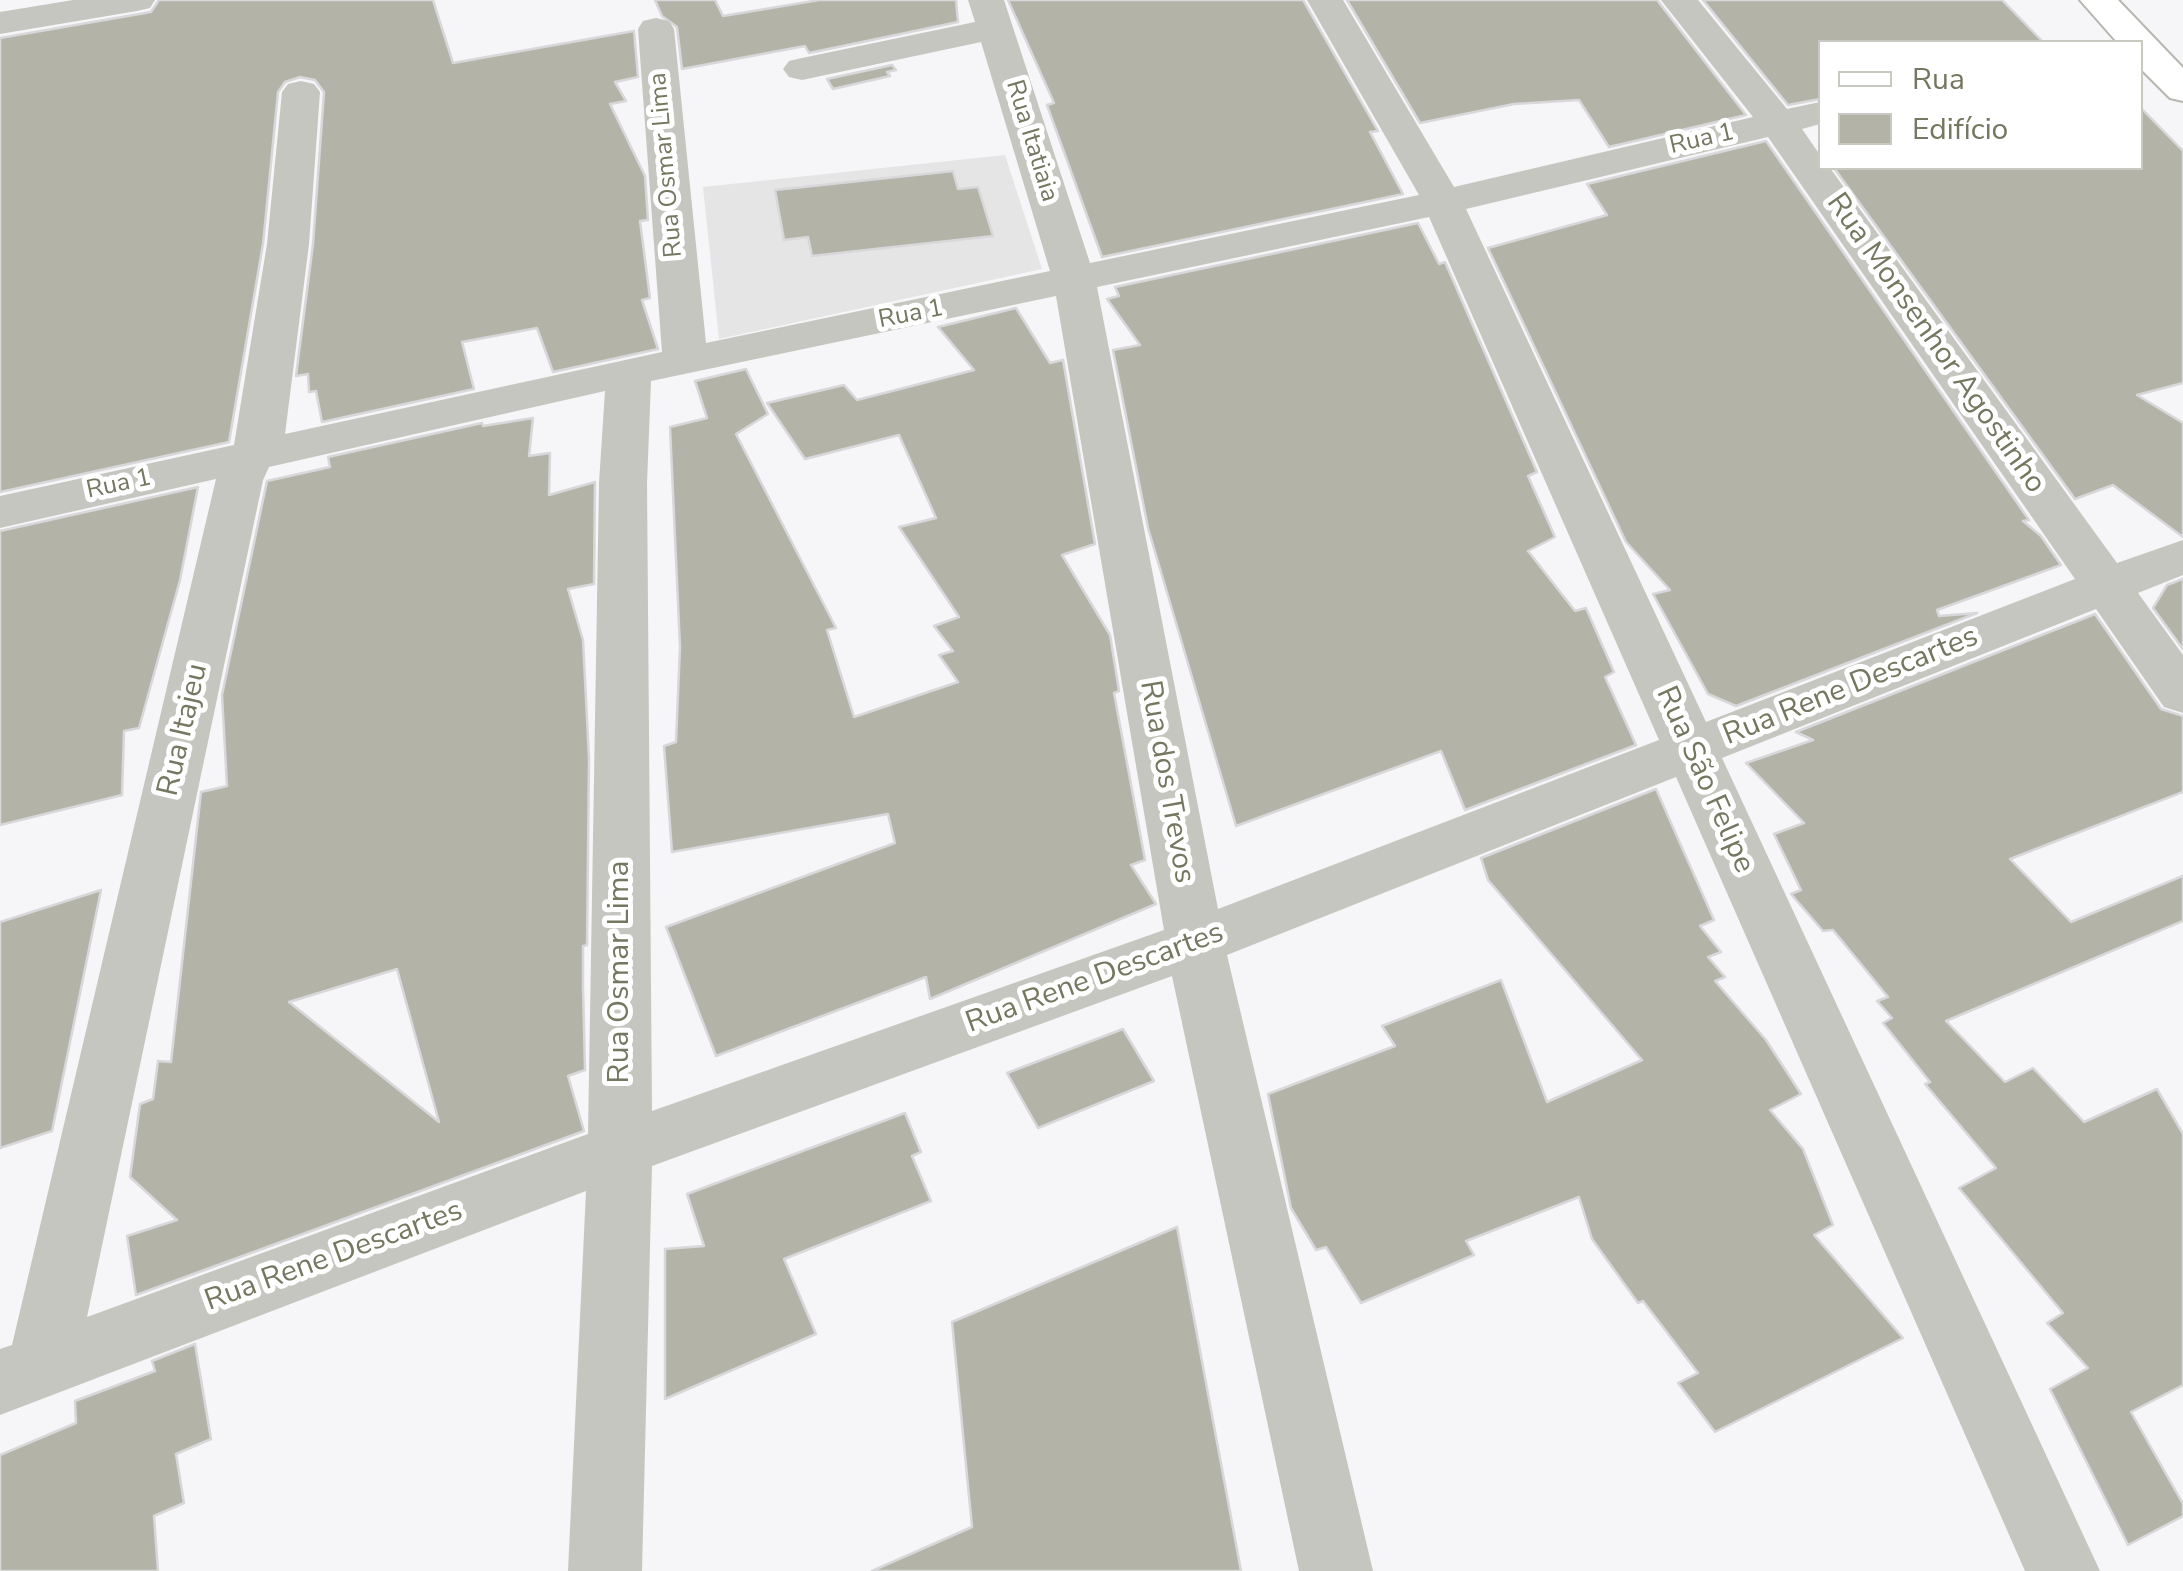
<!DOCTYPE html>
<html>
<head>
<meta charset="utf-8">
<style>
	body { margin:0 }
	#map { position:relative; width:2183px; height:1571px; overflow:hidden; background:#f6f5f7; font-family:"Nunito Sans",sans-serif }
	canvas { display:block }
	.legend { position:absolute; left:1818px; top:40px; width:325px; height:130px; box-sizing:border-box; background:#fff; border:2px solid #c8c9c0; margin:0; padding:12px 18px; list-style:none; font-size:30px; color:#767761 }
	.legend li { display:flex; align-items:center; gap:20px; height:50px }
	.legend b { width:50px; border:2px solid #c8c9c0 }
</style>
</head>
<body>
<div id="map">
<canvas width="2183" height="1571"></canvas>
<ul class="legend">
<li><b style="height:12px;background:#fff"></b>Rua</li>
<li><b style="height:28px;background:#b3b3a8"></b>Edifício</li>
</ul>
</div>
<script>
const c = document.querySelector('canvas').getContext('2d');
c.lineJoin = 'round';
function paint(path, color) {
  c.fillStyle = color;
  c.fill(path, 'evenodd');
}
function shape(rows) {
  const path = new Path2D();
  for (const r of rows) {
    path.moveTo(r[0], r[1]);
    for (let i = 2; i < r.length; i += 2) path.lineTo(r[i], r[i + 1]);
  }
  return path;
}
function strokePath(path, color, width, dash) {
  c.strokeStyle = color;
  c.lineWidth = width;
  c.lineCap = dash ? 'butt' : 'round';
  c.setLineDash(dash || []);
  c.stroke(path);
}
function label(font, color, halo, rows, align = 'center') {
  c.font = font + ' "Nunito Sans",sans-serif';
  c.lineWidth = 10;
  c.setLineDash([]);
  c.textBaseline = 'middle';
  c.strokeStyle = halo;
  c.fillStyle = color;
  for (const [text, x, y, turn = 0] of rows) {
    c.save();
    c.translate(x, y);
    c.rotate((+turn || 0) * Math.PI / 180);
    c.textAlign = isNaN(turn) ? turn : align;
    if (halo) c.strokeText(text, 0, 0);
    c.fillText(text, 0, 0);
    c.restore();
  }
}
paint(shape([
	[1005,155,1042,269,719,339,703,187]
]), '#e6e5e5');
const building = shape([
	[159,0,433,0,453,63,634,31,638,77,615,82,626,101,610,104,645,176,648,220,640,221,650,298,642,300,658,349,553,372,537,328,462,342,474,389,322,422,316,391,309,392,308,374,296,376,313,244,324,92,315,80,300,77,285,82,278,92,263,244,229,442,0,492,0,38,151,12,159,0],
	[655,0,715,0,723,16,819,0,956,0,958,22,809,53,805,46,682,69,677,27,662,16,655,0],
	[1008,0,1303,0,1378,131,1370,132,1403,194,1102,257,1047,105,1054,103,1008,0],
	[1347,0,1657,0,1746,115,1609,147,1579,100,1514,104,1420,123,1347,0],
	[1703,0,2002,0,2043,42,1820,42,1820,99,1788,105,1703,0],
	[892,65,896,70,887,72,890,76,833,89,827,79,892,65],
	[2140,107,2183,151,2183,383,2137,395,2183,423,2183,537,2113,485,2075,499,1834,168,2140,168,2140,107],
	[1766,141,2029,520,2023,521,2041,536,2061,565,1937,610,1939,616,1977,613,1736,706,1708,694,1653,594,1670,590,1626,542,1488,248,1607,215,1587,184,1766,141],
	[953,171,958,189,978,187,993,236,812,256,808,237,784,240,775,190,953,171],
	[1418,223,1439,264,1445,262,1537,472,1528,476,1555,537,1528,551,1575,611,1586,608,1614,672,1605,677,1636,745,1465,810,1441,751,1236,826,1148,528,1113,350,1140,345,1107,299,1119,296,1115,287,1418,223],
	[1016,308,1050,363,1063,360,1095,544,1062,555,1110,635,1119,691,1114,693,1145,860,1131,865,1156,904,930,999,926,977,716,1056,666,927,895,843,888,814,672,852,664,746,676,742,680,647,670,427,707,418,695,381,746,369,768,414,736,434,836,628,827,630,854,717,958,682,939,655,953,651,934,626,959,617,899,527,936,518,899,435,805,459,767,403,844,385,857,400,974,370,938,327,1016,308],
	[533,418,529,456,550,453,549,495,595,482,594,584,568,589,583,640,589,758,587,945,583,946,583,987,585,1070,568,1076,584,1131,136,1295,127,1236,177,1220,130,1177,140,1104,153,1099,158,1061,171,1062,201,792,227,786,222,695,267,481,330,467,328,457,482,423,483,426,533,418],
	[397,969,439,1122,289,1002,397,969],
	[198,487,180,580,139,728,124,731,122,795,0,825,0,531,198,487],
	[2183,579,2183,649,2153,608,2167,585,2183,579],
	[2095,614,2161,709,2183,716,2183,792,2010,859,2071,922,2183,876,2183,921,1946,1021,2005,1082,2033,1068,2084,1122,2157,1089,2183,1134,2183,1385,2131,1412,2183,1504,2183,1516,2128,1545,2050,1389,2088,1368,2047,1323,2063,1313,1959,1188,1996,1168,1925,1084,1930,1082,1883,1023,1892,1018,1877,1001,1888,997,1833,930,1823,931,1791,894,1801,890,1774,834,1804,823,1746,763,1813,740,1796,732,2095,614],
	[1656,789,1714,920,1700,926,1721,952,1708,957,1725,977,1715,981,1766,1040,1801,1094,1770,1110,1803,1149,1833,1225,1814,1235,1903,1338,1715,1432,1678,1383,1698,1373,1643,1301,1638,1303,1592,1239,1579,1197,1466,1241,1474,1255,1361,1303,1326,1247,1316,1250,1291,1208,1268,1094,1395,1046,1382,1026,1501,980,1547,1102,1642,1060,1488,880,1481,858,1656,789],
	[101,890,52,1131,0,1148,0,922,101,890],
	[1123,1029,1154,1081,1038,1128,1007,1073,1123,1029],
	[905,1113,921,1152,912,1156,931,1201,784,1259,816,1334,665,1399,665,1249,704,1246,687,1194,905,1113],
	[1177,1227,1241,1571,872,1571,972,1527,952,1322,1177,1227],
	[195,1344,211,1439,176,1454,184,1503,154,1516,158,1571,0,1571,0,1455,76,1423,75,1401,155,1371,152,1361,195,1344]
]);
paint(building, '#b3b3a8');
strokePath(building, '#d8d7d9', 2.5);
const major = shape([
	[2080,0,2118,0,2183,68,2183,101,2170,98,2140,68,2140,42,2117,42,2080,0]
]);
strokePath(major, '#b6b7af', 4);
paint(shape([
	[73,0,155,0,150,8,137,11,0,34,0,12,73,0],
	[968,0,1004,0,1090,263,1419,195,1307,0,1343,0,1454,187,1753,117,1661,0,1698,0,1787,109,1820,102,1820,124,1802,129,1820,155,1820,168,1830,168,2117,563,2183,540,2183,575,2138,593,2183,655,2183,713,2164,707,2096,609,1722,758,2100,1571,2025,1571,1676,777,1227,955,1373,1571,1299,1571,1172,976,652,1166,642,1571,568,1571,586,1191,0,1415,0,1349,12,1345,216,479,0,528,0,496,234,445,267,244,282,92,288,84,301,81,314,84,320,92,309,244,285,434,662,352,638,29,643,21,656,18,669,21,674,29,706,343,1050,271,981,42,802,80,789,77,783,69,789,61,802,58,975,22,968,0],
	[1768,137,2075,579,1706,722,1466,209,1768,137],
	[1429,217,1659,740,1218,909,1097,287,1429,217],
	[1056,296,1164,930,652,1111,647,483,651,381,1056,296],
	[605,391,599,483,588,1134,87,1317,263,480,269,467,605,391]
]), '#c5c6bf');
paint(major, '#fff');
label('25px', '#767761', '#fff', [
	["Rua 1",1702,140,-13],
	["Rua Itatiaia",1031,141,73],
	["Rua Osmar Lima",667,165,-95],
	["Rua 1",911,315,-11],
	["Rua 1",119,485,-12]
]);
label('30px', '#767761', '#fff', [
	["Rua Monsenhor Agostinho",1935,344,55],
	["Rua Rene Descartes",1851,687,-22],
	["Rua Itajeu",184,730,-77],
	["Rua São Felipe",1704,780,66],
	["Rua dos Trevos",1166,782,80],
	["Rua Osmar Lima",621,972,-90],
	["Rua Rene Descartes",1095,979,-20],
	["Rua Rene Descartes",334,1257,-20]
]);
</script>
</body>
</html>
